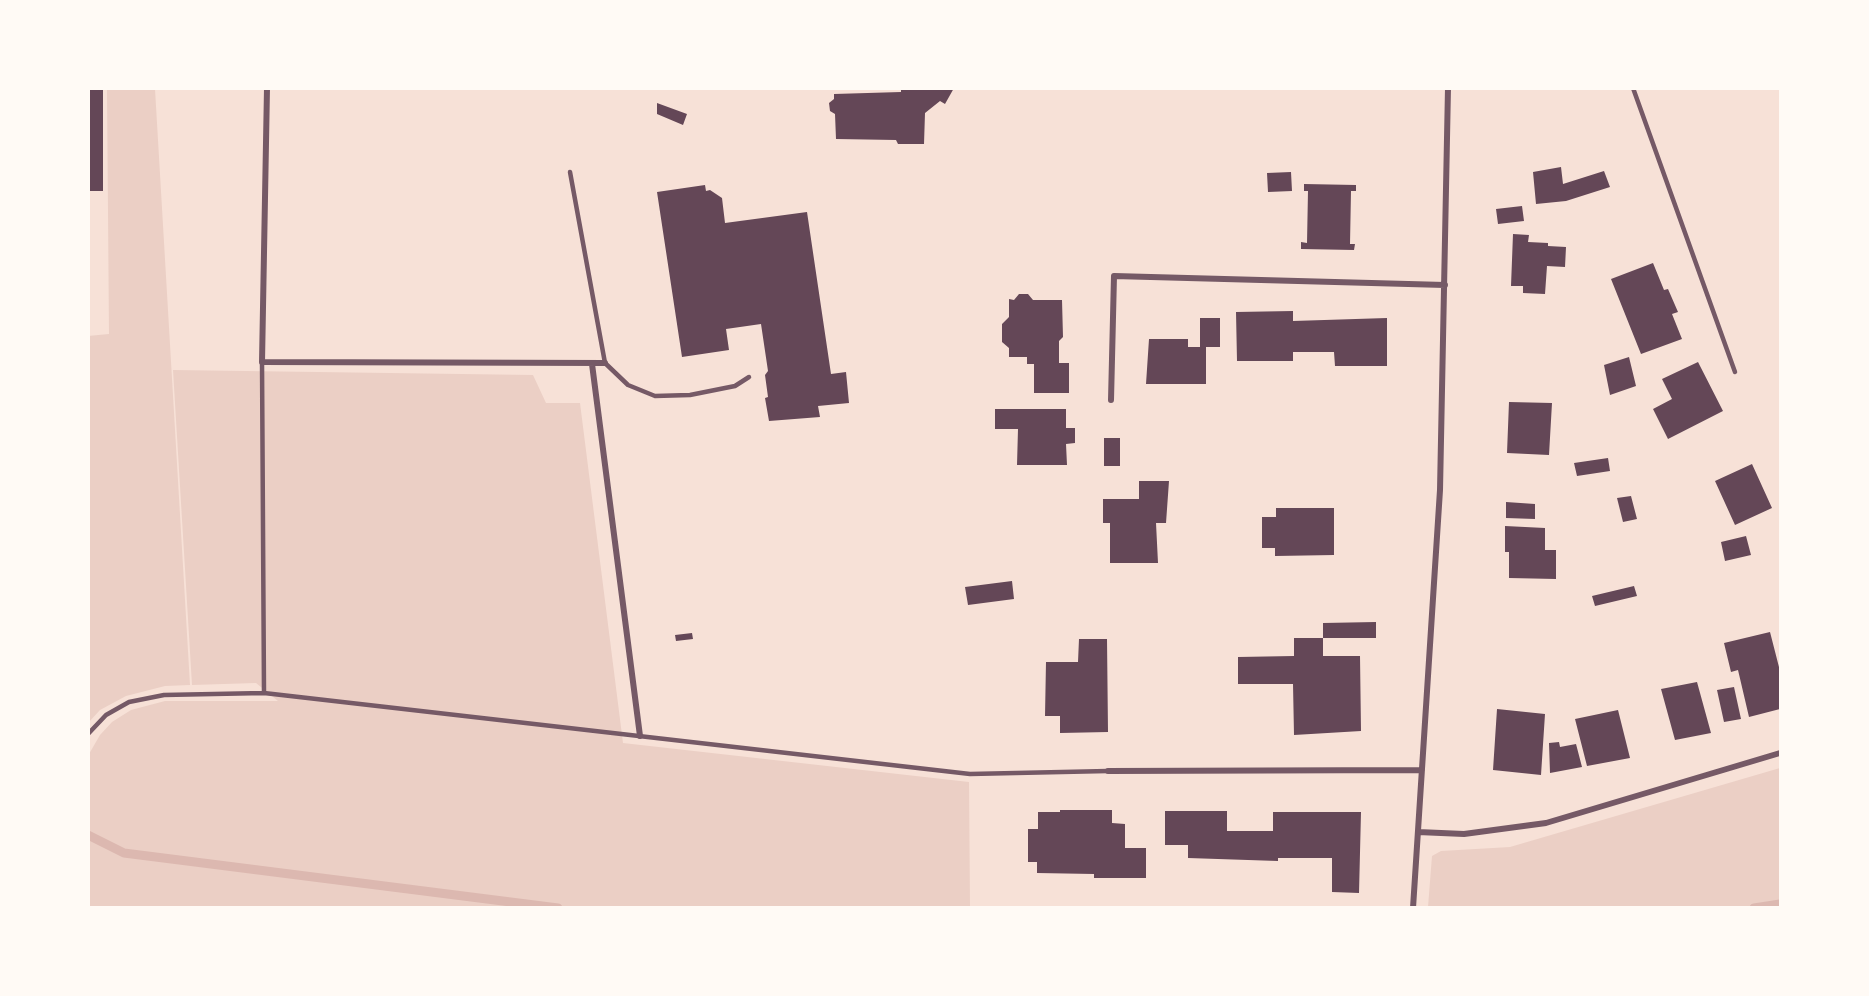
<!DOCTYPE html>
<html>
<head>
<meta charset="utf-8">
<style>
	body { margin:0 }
	#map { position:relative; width:1869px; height:996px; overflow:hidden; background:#f7e1d7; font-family:"Fira Sans",sans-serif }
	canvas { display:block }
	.frame { position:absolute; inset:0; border:90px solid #fffaf5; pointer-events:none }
</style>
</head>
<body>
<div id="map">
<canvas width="1869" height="996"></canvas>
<div class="frame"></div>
</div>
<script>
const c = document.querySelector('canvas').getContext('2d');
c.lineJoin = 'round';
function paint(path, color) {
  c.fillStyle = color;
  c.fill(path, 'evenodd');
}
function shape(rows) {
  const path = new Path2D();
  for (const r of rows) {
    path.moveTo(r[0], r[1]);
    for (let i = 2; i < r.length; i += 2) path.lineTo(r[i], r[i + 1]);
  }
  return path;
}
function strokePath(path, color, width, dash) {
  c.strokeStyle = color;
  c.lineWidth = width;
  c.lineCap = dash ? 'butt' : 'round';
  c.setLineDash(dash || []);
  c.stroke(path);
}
paint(shape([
	[107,89,155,89,190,685,165,686,126,696,100,710,89,722,88,336,109,334],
	[173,370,533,375,546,403,580,403,623,743,969,782,970,907,89,908,89,754,100,735,112,722,131,710,165,701,278,701,256,683,192,685],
	[1780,768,1780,907,1428,907,1432,856,1441,851,1510,847]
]), '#ebcfc5');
strokePath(shape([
	[88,835,124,853,558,908],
	[1754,908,1780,904]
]), '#dcb8b0', 9);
paint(shape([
	[88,88,103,88,103,191,88,191],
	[918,88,954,88,945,104,940,101,925,113,924,144,898,144,896,140,836,139,835,114,830,111,829,103,834,99,834,94,901,92,901,90],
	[657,103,687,114,683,125,657,114],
	[1561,167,1563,184,1604,171,1610,187,1566,201,1536,204,1533,172],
	[1291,172,1292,191,1268,192,1267,173],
	[1304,184,1356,185,1356,191,1351,191,1350,244,1355,244,1354,250,1301,249,1301,242,1307,243,1308,191,1304,191],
	[705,185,706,191,710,190,722,198,725,223,807,212,831,374,846,372,849,403,818,406,820,417,769,421,765,398,768,397,765,375,768,371,761,324,726,329,729,350,682,357,657,192],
	[1522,206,1524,221,1498,224,1496,209],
	[1513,234,1529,235,1528,242,1548,243,1548,246,1566,247,1565,267,1547,266,1545,294,1523,293,1523,286,1511,286],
	[1653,263,1664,290,1668,289,1678,312,1672,314,1682,339,1641,354,1611,279],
	[1019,294,1028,294,1033,300,1062,300,1063,337,1059,341,1059,363,1069,363,1069,393,1034,393,1034,364,1027,364,1027,357,1009,357,1009,348,1002,342,1002,324,1009,317,1009,299,1014,300],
	[1293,311,1293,321,1387,318,1387,366,1335,366,1334,352,1293,352,1293,361,1237,361,1236,312],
	[1200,318,1220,318,1220,347,1206,347,1206,384,1146,384,1149,339,1188,339,1188,347,1200,347],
	[1629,357,1636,386,1610,395,1604,365],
	[1698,362,1723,411,1668,439,1653,409,1672,399,1662,379],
	[1509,402,1552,403,1549,455,1507,453],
	[995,409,1066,409,1066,428,1075,428,1075,443,1066,444,1067,465,1017,465,1018,429,995,429],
	[1104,438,1120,438,1120,466,1104,466],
	[1608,458,1610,471,1577,476,1574,463],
	[1752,464,1772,508,1735,525,1715,481],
	[1139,481,1169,481,1166,523,1156,523,1158,563,1110,563,1110,523,1103,523,1103,499,1139,499],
	[1631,496,1637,519,1623,522,1617,498],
	[1506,502,1535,504,1535,519,1506,518],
	[1276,508,1334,508,1334,555,1275,556,1275,548,1262,548,1262,517,1276,517],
	[1505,526,1545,528,1545,550,1556,550,1556,579,1509,578,1509,552,1505,552],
	[1746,536,1751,555,1725,561,1721,542],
	[1012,581,1014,599,968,605,965,587],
	[1634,586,1637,596,1595,606,1592,596],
	[1376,622,1376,638,1323,638,1323,623],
	[1770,632,1780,671,1780,709,1749,717,1738,670,1731,672,1724,643],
	[692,633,693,639,676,641,675,635],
	[1294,638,1323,638,1323,656,1360,656,1361,731,1294,735,1293,684,1238,684,1238,657,1294,656],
	[1079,639,1107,639,1108,732,1060,733,1060,716,1045,716,1046,662,1078,662],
	[1697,682,1711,733,1675,740,1661,689],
	[1734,687,1741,719,1724,722,1717,690],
	[1497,709,1545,714,1541,775,1493,770],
	[1618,710,1630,758,1587,766,1575,719],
	[1559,742,1560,747,1576,744,1582,767,1550,773,1549,743],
	[1060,810,1112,810,1112,823,1125,824,1125,848,1146,848,1146,878,1094,878,1094,874,1037,873,1037,862,1028,862,1028,829,1038,829,1038,812,1060,812],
	[1165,811,1227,811,1227,831,1273,831,1273,812,1361,812,1359,893,1332,892,1332,858,1278,858,1278,861,1188,858,1188,845,1165,845]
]), '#644757');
strokePath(shape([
	[1633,88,1735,372],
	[570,172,605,363,628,385,655,396,690,395,735,386,749,377],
	[262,362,264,693,970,774,1108,771],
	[88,734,106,715,129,702,164,695,264,693]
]), '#755966', 4.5);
strokePath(shape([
	[267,88,262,362,605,363],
	[592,364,640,736],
	[1111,400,1114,276,1445,285],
	[1108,771,1422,770],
	[1418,832,1464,834,1546,823,1780,753],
	[1413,908,1440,490,1448,88]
]), '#755966', 6);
</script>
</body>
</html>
